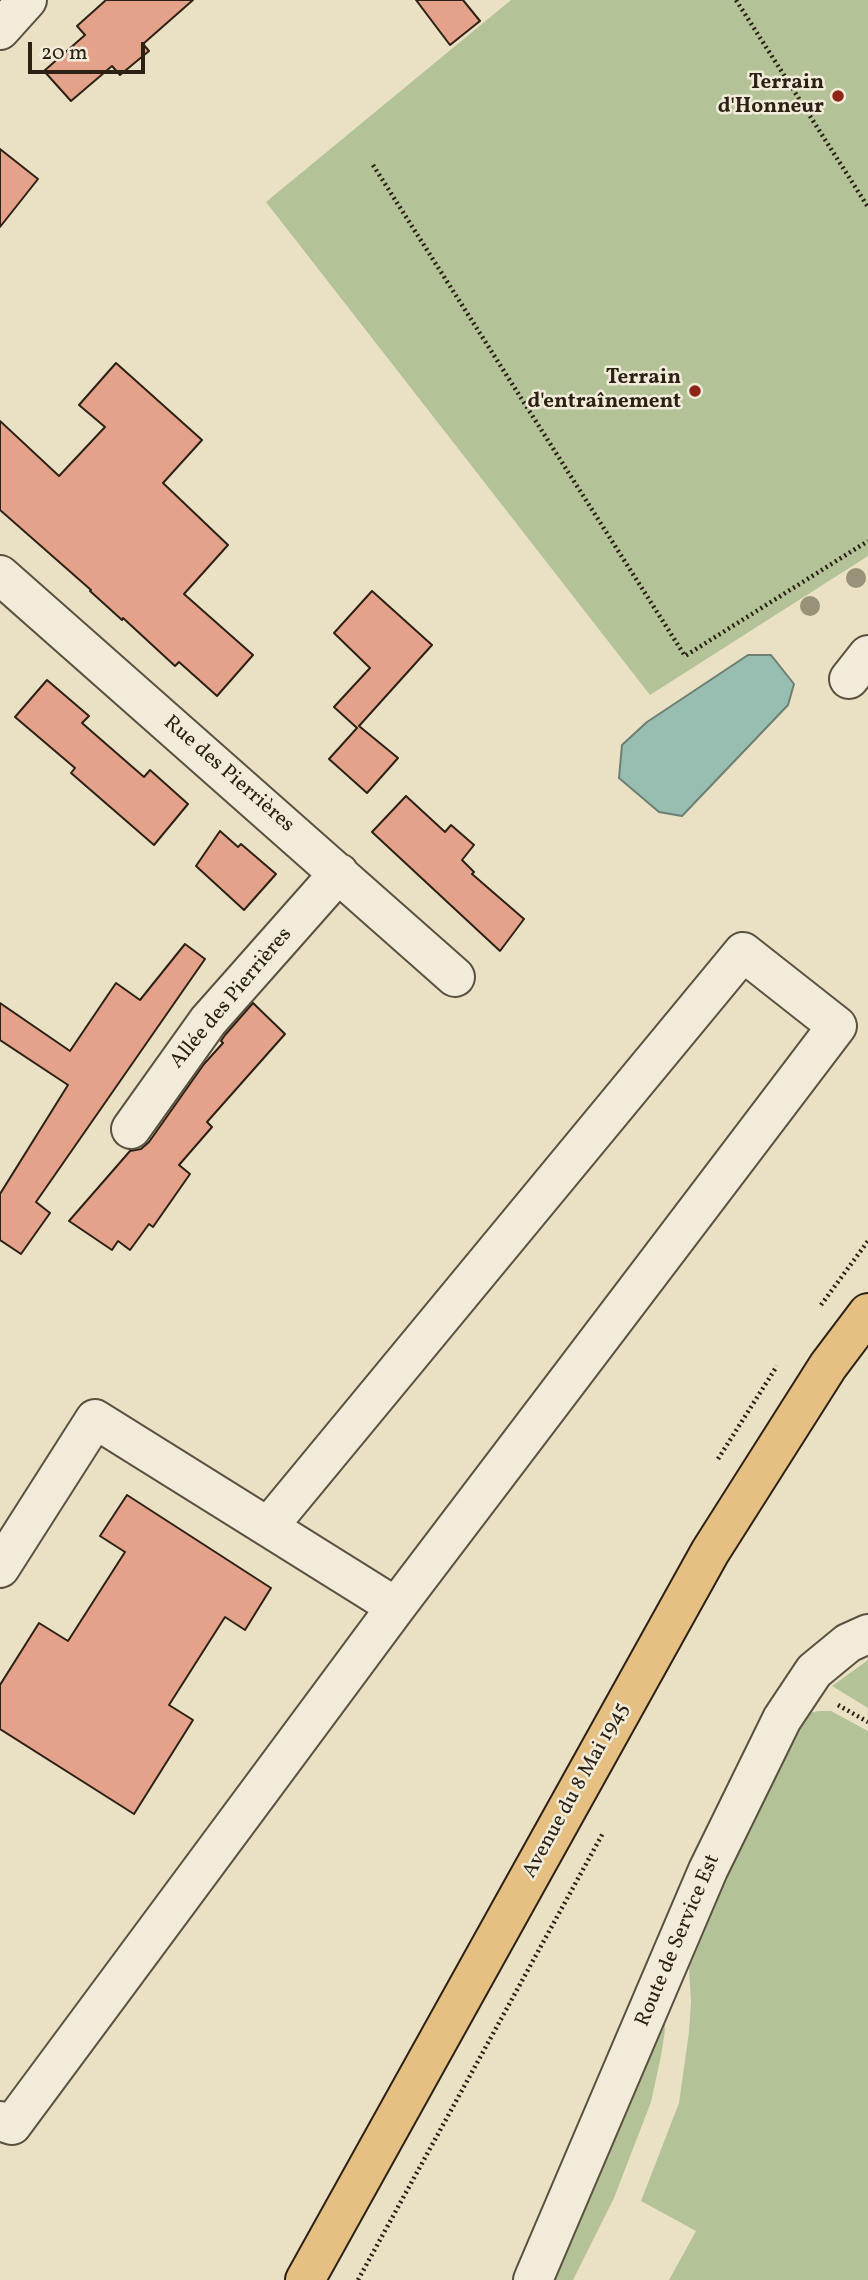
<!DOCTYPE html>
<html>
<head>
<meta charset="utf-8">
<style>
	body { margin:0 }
	#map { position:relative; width:868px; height:2280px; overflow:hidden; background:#eae1c5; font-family:Vollkorn,serif }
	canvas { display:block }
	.scale { position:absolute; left:28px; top:42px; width:117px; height:32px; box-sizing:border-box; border:4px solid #2c2114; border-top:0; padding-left:9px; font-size:21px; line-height:24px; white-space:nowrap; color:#2c2114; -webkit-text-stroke:5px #f1ecd9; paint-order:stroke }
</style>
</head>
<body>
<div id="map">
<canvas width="868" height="2280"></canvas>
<div class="scale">20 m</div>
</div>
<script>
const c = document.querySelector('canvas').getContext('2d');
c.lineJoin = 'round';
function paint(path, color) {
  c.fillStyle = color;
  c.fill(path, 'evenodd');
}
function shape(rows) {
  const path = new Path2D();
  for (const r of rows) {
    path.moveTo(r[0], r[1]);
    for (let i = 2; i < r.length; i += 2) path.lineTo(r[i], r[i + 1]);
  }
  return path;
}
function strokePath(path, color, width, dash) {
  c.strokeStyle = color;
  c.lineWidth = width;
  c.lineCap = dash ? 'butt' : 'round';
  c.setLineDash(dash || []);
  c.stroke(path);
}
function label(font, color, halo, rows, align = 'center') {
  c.font = font + ' Vollkorn,serif';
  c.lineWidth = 5;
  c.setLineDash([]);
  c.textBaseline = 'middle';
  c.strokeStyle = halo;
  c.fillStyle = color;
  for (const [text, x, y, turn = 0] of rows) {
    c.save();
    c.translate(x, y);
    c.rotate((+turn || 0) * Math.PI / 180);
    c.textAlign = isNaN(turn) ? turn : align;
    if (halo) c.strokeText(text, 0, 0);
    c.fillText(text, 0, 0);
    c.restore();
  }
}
paint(shape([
	[511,0,868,0,868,556,650,695,266,202],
	[868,1660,868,1708,832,1686],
	[819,1711,831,1711,868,1731,868,2280,669,2280,696,2231,641,2201,679,2103,689,2032,691,2002,689,1968,777,1759,808,1713],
	[664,2011,665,2030,661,2056,651,2102,614,2198,573,2280,548,2280]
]), '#b4c397');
const water = shape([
	[748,655,771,655,794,684,788,705,682,816,659,812,619,778,622,745,647,722,748,655]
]);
paint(water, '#98beb2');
strokePath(water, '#6d7f73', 2);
const building = shape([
	[106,0,193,0,143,44,149,51,120,75,112,66,71,101,44,71,85,35,77,26,106,0],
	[416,0,463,0,480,21,450,45,416,0],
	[0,149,38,179,0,227,0,149],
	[116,363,202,440,163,483,228,545,184,594,253,655,217,696,179,662,175,666,123,618,122,620,90,591,91,590,0,510,0,421,59,476,105,427,79,405,116,363],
	[372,591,432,645,359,726,398,758,367,793,329,759,357,728,334,707,370,668,334,633,372,591],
	[47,680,89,716,82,723,144,777,150,770,188,804,154,845,71,773,75,768,15,717,47,680],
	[406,796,445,832,451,825,474,845,462,860,474,872,472,874,524,919,500,951,372,832,406,796],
	[220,831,238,847,241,844,276,874,244,910,196,866,220,831],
	[185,944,205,959,36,1202,50,1213,21,1254,0,1240,0,1194,68,1085,0,1040,0,1003,70,1051,116,983,140,1000,185,944],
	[253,1003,285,1034,207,1122,212,1127,179,1165,190,1174,153,1227,149,1224,130,1250,118,1241,112,1250,69,1221,130,1151,141,1149,149,1142,204,1064,223,1043,221,1041,225,1035,253,1003],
	[127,1495,271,1588,245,1630,225,1617,169,1705,193,1720,134,1814,0,1729,0,1685,39,1623,68,1641,125,1552,100,1536,127,1495]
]);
paint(building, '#e5a28a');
strokePath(building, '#2c2114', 2);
const minor = shape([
	[0,30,27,0],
	[0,575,455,977],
	[849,679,868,655],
	[131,1129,208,1021,339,873],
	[268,1527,396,1607],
	[0,1568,95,1419,268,1527,743,952,837,1026,396,1607,12,2125,0,2121],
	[533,2280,708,1870,782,1719,814,1671,848,1643,868,1634]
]);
const major = shape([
	[305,2280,710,1552,828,1366,868,1313]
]);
strokePath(minor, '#5c5140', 42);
strokePath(major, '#2c2114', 42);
strokePath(shape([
	[736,0,868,207],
	[373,165,685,656,868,541],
	[821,1305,868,1241],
	[718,1459,777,1366],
	[838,1705,868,1722],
	[358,2280,603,1833]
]), '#2c2114', 4.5, [2, 3.5]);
strokePath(minor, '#f1ecd9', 38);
strokePath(major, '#e5c082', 38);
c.fillStyle = '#989279';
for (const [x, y] of [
	[856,578],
	[810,606]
]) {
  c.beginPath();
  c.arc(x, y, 10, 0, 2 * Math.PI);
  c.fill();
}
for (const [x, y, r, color] of [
	[838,96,7,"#8f2418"],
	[695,391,7,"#8f2418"]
]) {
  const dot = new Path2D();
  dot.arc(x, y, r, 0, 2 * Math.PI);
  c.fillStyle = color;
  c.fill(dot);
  strokePath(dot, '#f1ecd9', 2.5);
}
label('bold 21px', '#2c2114', '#f1ecd9', [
	["Terrain",824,84],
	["d'Honneur",824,108],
	["Terrain",681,379],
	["d'entraînement",681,403]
], 'right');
label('21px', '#2c2114', '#f1ecd9', [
	["Rue des Pierrières",228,775,41],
	["Allée des Pierrières",232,999,-50],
	["Avenue du 8 Mai 1945",577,1791,-61],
	["Route de Service Est",679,1941,-67]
]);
</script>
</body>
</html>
